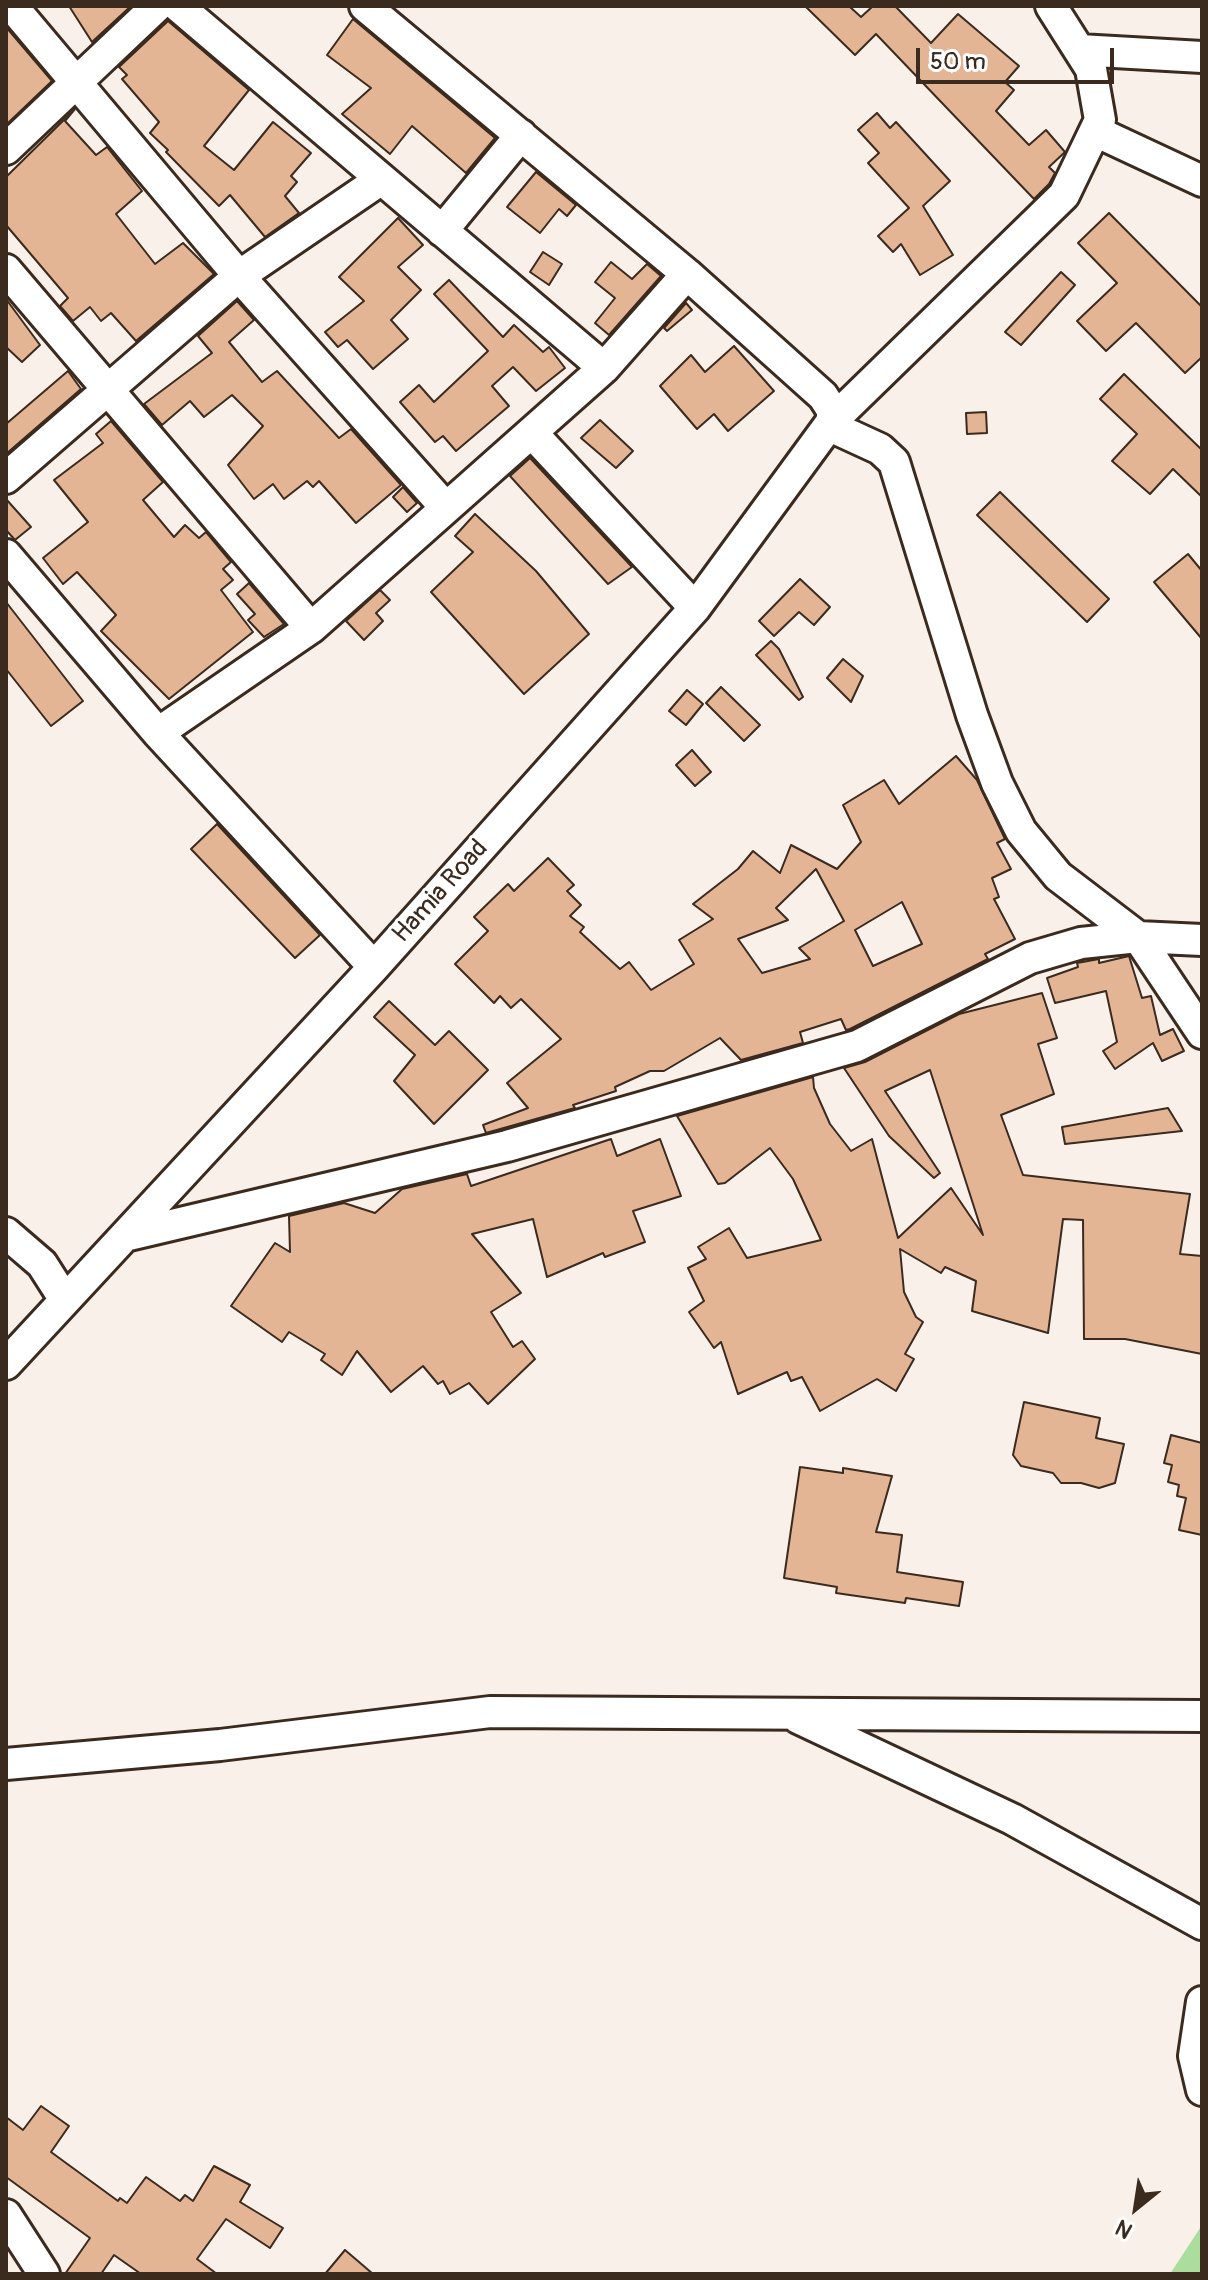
<!DOCTYPE html>
<html>
<head>
<meta charset="utf-8">
<style>
	body { margin:0 }
	#map { position:relative; width:1208px; height:2280px; overflow:hidden; background:#faf0ea; font-family:Pangolin,sans-serif }
	canvas { display:block }
	.frame { position:absolute; inset:0; border:8px solid #3b2a1e; pointer-events:none }
	.north { position:absolute; left:1096px; top:2168px; width:80px; height:80px; -webkit-text-stroke:6px #fff; paint-order:stroke; rotate:210deg; font-size:22px; font-weight:700; line-height:32px; text-align:center; color:#3b2a1e }
	.north::after { content:''; display:block; margin:auto; width:28px; height:36px; background:#3b2a1e; clip-path:polygon(50% 0,100% 100%,50% 72%,0 100%) }
	.scale { position:absolute; left:916px; top:48px; width:198px; height:36px; box-sizing:border-box; border:4px solid #3b2a1e; border-top:0; padding-left:10px; font-size:24px; line-height:28px; white-space:nowrap; color:#3b2a1e; -webkit-text-stroke:6px #fff; paint-order:stroke }
</style>
</head>
<body>
<div id="map">
<canvas width="1208" height="2280"></canvas>
<div class="frame"></div>
<div class="north">N</div>
<div class="scale">50 m</div>
</div>
<script>
const c = document.querySelector('canvas').getContext('2d');
c.lineJoin = 'round';
function paint(path, color) {
  c.fillStyle = color;
  c.fill(path, 'evenodd');
}
function shape(rows) {
  const path = new Path2D();
  for (const r of rows) {
    path.moveTo(r[0], r[1]);
    for (let i = 2; i < r.length; i += 2) path.lineTo(r[i], r[i + 1]);
  }
  return path;
}
function strokePath(path, color, width, dash) {
  c.strokeStyle = color;
  c.lineWidth = width;
  c.lineCap = dash ? 'butt' : 'round';
  c.setLineDash(dash || []);
  c.stroke(path);
}
function label(font, color, halo, rows, align = 'center') {
  c.font = font + ' Pangolin,sans-serif';
  c.lineWidth = 6;
  c.setLineDash([]);
  c.textBaseline = 'middle';
  c.strokeStyle = halo;
  c.fillStyle = color;
  for (const [text, x, y, turn = 0] of rows) {
    c.save();
    c.translate(x, y);
    c.rotate((+turn || 0) * Math.PI / 180);
    c.textAlign = isNaN(turn) ? turn : align;
    if (halo) c.strokeText(text, 0, 0);
    c.fillText(text, 0, 0);
    c.restore();
  }
}
paint(shape([
	[1202,2225,1202,2274,1170,2274]
]), '#abdd9d');
const building = shape([
	[69,6,131,6,92,42,69,6],
	[805,6,849,6,861,17,873,6,895,6,931,43,958,14,1019,66,1005,82,1014,90,996,111,1029,145,1046,130,1065,152,1049,167,1055,173,1049,184,1034,199,876,34,855,55,805,6],
	[353,19,495,138,466,173,412,126,390,154,342,114,371,88,327,55,353,19],
	[168,21,249,90,204,146,234,170,273,122,311,153,291,176,297,182,285,196,299,213,265,237,230,195,219,206,166,152,168,150,150,133,159,122,122,79,127,75,119,67,168,21],
	[6,27,52,81,8,123,6,120,6,27],
	[75,109,65,121,96,155,107,147,142,191,116,214,155,264,183,243,214,274,136,341,111,313,101,321,90,307,73,321,60,306,68,298,6,225,6,177,75,109],
	[877,113,890,128,896,122,950,181,923,206,953,255,920,275,901,244,893,252,878,236,909,208,868,163,879,153,858,130,877,113],
	[536,172,576,205,567,216,559,209,540,233,507,207,536,172],
	[1109,213,1202,307,1202,357,1185,373,1136,323,1106,351,1077,321,1117,283,1078,243,1109,213],
	[398,218,423,245,398,267,421,290,391,320,408,339,373,369,347,340,338,347,325,332,364,301,339,277,398,218],
	[543,252,562,264,549,285,530,272,543,252],
	[611,262,632,279,647,264,661,276,609,335,595,323,615,298,595,282,611,262],
	[1061,272,1075,285,1021,345,1005,332,1061,272],
	[449,280,503,337,514,325,543,352,549,347,565,368,536,391,513,367,492,386,509,406,456,451,443,436,435,442,400,402,419,385,434,402,488,351,434,294,449,280],
	[6,299,40,345,22,362,6,347,6,299],
	[237,301,254,320,229,342,262,382,277,371,339,438,351,429,401,485,356,523,319,481,313,487,307,481,284,499,273,484,254,499,228,465,263,426,232,395,204,417,190,401,162,425,144,404,212,353,198,336,237,301],
	[686,303,692,310,667,331,664,328,686,303],
	[734,346,774,391,728,431,714,414,697,429,660,386,691,355,705,372,734,346],
	[68,371,81,389,6,454,6,424,68,371],
	[1124,374,1202,450,1202,497,1173,469,1150,494,1112,461,1137,434,1100,399,1124,374],
	[986,412,987,433,967,434,966,413,986,412],
	[600,420,633,451,616,468,581,438,600,420],
	[111,421,163,482,143,500,174,537,185,525,199,538,206,532,231,562,223,569,233,580,221,590,253,632,169,699,101,631,116,615,77,572,63,584,43,558,88,522,54,480,103,443,96,434,111,421],
	[530,458,632,567,608,584,510,476,530,458],
	[403,487,417,503,407,512,393,497,403,487],
	[1000,492,1109,599,1087,622,977,515,1000,492],
	[6,499,31,527,15,540,6,530,6,499],
	[475,514,536,571,589,634,524,694,431,592,473,552,455,536,475,514],
	[1188,554,1202,571,1202,639,1154,582,1188,554],
	[800,579,830,607,814,625,799,612,774,636,759,621,800,579],
	[249,583,284,624,264,637,248,620,255,614,237,594,249,583],
	[380,590,390,600,376,613,383,621,364,640,346,621,380,590],
	[6,602,83,701,51,726,6,669,6,602],
	[771,641,779,649,803,697,799,700,756,655,771,641],
	[843,659,863,676,851,702,827,678,843,659],
	[721,687,760,725,744,741,706,703,721,687],
	[687,690,703,704,686,725,669,711,687,690],
	[692,750,711,772,695,786,676,765,692,750],
	[956,756,977,780,1005,839,997,843,1011,869,992,878,999,897,994,899,1015,939,985,954,988,959,850,1029,846,1030,841,1019,800,1032,803,1043,741,1060,720,1038,664,1071,650,1071,615,1087,616,1091,573,1105,575,1108,486,1133,483,1125,528,1108,507,1083,561,1039,521,999,511,1008,500,996,494,1003,455,964,488,931,474,917,508,884,514,891,548,858,574,885,567,891,581,905,570,916,584,927,580,932,620,969,629,962,651,990,694,964,679,940,713,919,693,904,738,869,753,851,780,873,791,845,837,869,861,842,843,805,884,780,899,804,956,756],
	[816,869,844,921,799,948,810,959,762,973,738,939,788,920,776,908,816,869],
	[902,902,922,944,873,966,855,930,902,902],
	[217,824,320,935,295,958,191,849,217,824],
	[1129,956,1142,998,1151,996,1160,1035,1173,1029,1184,1051,1162,1061,1153,1043,1115,1069,1103,1051,1117,1042,1106,991,1055,1003,1047,978,1078,967,1077,963,1099,959,1099,963,1129,956],
	[1042,993,1057,1038,1038,1044,1054,1094,1001,1115,1023,1175,1190,1194,1180,1254,1202,1256,1202,1354,1125,1339,1084,1339,1083,1220,1063,1219,1048,1333,972,1311,976,1281,945,1267,941,1273,900,1249,904,1292,916,1317,923,1322,905,1354,914,1359,896,1391,877,1379,820,1411,802,1377,791,1381,787,1372,738,1394,721,1342,714,1348,689,1312,704,1301,688,1268,706,1259,698,1247,729,1228,747,1258,821,1240,793,1179,770,1148,725,1183,718,1184,677,1116,813,1077,814,1088,830,1124,851,1151,872,1139,898,1238,951,1188,983,1235,930,1070,885,1091,940,1173,934,1178,889,1136,844,1068,865,1062,959,1014,1042,993],
	[389,1001,435,1045,449,1031,488,1070,434,1124,394,1081,415,1055,374,1017,389,1001],
	[1168,1108,1182,1131,1065,1144,1062,1127,1168,1108],
	[611,1139,617,1156,660,1139,681,1196,633,1211,645,1242,605,1257,603,1253,547,1277,533,1219,472,1234,521,1293,491,1312,513,1347,522,1341,535,1359,488,1404,469,1383,450,1394,443,1381,438,1384,423,1366,391,1392,357,1351,342,1375,321,1360,325,1354,289,1332,282,1342,231,1306,275,1243,290,1252,289,1216,344,1203,375,1213,402,1189,467,1174,471,1186,611,1139],
	[1024,1402,1100,1418,1096,1438,1124,1444,1115,1483,1099,1488,1081,1483,1061,1483,1053,1473,1021,1466,1013,1455,1024,1402],
	[1171,1435,1202,1443,1202,1535,1179,1530,1186,1498,1177,1496,1179,1485,1168,1482,1172,1465,1164,1463,1171,1435],
	[800,1467,843,1473,843,1468,892,1476,876,1532,902,1535,897,1572,963,1582,959,1606,906,1598,905,1603,836,1593,837,1587,784,1578,800,1467],
	[41,2106,69,2126,51,2152,118,2201,120,2198,127,2203,146,2177,180,2201,185,2195,193,2201,214,2166,250,2185,240,2202,283,2228,270,2248,226,2219,197,2259,217,2274,141,2274,114,2255,101,2274,65,2274,90,2238,6,2177,6,2117,23,2130,41,2106],
	[345,2250,373,2274,325,2274,345,2250]
]);
paint(building, '#e4b595');
strokePath(building, '#3b2a1e', 2);
const minor = shape([
	[12,6,239,276,446,508],
	[178,6,604,368],
	[1079,50,1202,57],
	[1095,131,1202,181],
	[6,149,157,6],
	[442,231,521,135],
	[6,270,311,628],
	[832,421,1064,195,1100,120,1091,69,1051,6],
	[830,426,880,449,894,462,972,715,997,783,1021,831,1058,876,1138,937,1202,1033],
	[532,433,695,608],
	[6,478,239,276,380,180],
	[6,555,158,733,374,967],
	[158,733,311,628,604,368,687,274],
	[6,1233,42,1264,65,1300],
	[125,1236,507,1146,857,1046,1030,958,1081,943,1138,937,1202,940],
	[6,1364,374,967,695,608,832,421,832,410,823,396,687,274,365,6],
	[798,1718,1012,1819,1202,1924],
	[6,1764,220,1745,490,1712,1202,1716],
	[1202,2002,1194,2056,1202,2090],
	[6,2215,44,2274]
]);
strokePath(minor, '#3b2a1e', 36);
strokePath(minor, '#fff', 30);
label('26px', '#3b2a1e', '#fff', [
	["Hamia Road",441,892,-48]
]);
</script>
</body>
</html>
